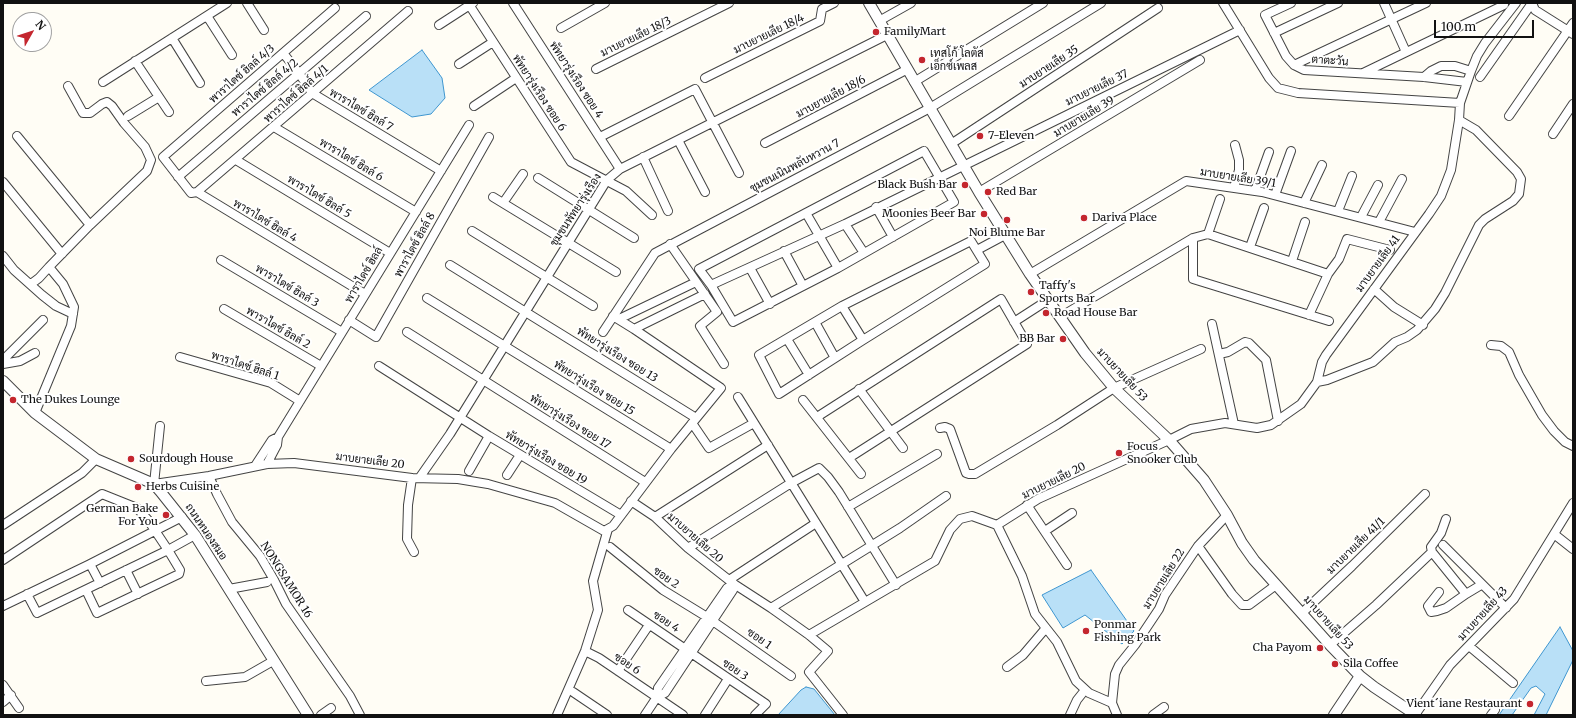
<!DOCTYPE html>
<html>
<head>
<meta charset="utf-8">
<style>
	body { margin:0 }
	#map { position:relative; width:1576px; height:718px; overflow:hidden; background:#fffdf5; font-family:Merriweather,serif }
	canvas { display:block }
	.frame { position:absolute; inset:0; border:4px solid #111; pointer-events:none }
	.north { position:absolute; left:12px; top:12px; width:40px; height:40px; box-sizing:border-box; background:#fff; border:1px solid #a0a0a0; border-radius:50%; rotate:51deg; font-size:11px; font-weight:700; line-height:16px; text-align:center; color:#111 }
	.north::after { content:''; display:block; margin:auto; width:14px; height:18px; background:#c4262e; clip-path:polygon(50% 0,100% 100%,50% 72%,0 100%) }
	.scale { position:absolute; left:1434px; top:20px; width:100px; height:18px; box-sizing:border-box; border:2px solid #111; border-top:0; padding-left:5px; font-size:12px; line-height:14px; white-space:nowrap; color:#111; -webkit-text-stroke:3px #fff; paint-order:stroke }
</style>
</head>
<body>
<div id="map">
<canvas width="1576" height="718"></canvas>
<div class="frame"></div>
<div class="north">N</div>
<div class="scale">100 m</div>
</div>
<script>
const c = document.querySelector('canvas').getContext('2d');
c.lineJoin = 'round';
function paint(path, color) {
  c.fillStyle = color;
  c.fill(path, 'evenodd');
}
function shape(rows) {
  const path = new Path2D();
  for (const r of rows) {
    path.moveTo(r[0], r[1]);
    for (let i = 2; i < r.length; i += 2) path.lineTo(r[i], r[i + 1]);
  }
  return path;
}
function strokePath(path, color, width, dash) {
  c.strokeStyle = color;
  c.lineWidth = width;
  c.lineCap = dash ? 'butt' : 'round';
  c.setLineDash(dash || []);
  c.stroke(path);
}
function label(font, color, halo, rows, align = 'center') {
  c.font = font + ' Merriweather,Sarabun,serif';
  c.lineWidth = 4;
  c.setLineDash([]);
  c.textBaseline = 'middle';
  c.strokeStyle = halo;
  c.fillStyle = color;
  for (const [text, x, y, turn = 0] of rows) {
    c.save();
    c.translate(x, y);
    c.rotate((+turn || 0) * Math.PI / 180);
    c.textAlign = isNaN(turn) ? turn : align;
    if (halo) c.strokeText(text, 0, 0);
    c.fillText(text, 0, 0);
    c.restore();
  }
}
const water = shape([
	[422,50,442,78,445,98,431,114,412,117,369,90,422,50],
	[1091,570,1134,631,1122,644,1085,615,1063,628,1042,595,1091,570],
	[1560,627,1573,651,1573,660,1546,715,1534,715,1545,694,1536,686,1531,688,1512,715,1499,715,1560,627],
	[806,687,814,689,835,715,778,715,801,690,806,687]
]);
paint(water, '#b9e0f7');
strokePath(water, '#3f96cf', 1);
const minor = shape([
	[247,3,264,30],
	[468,3,571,162,626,191,652,215],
	[513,3,620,169],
	[1223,3,1269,78,1278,88,1298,93,1460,103],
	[1291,3,1265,15,1286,56,1294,65,1304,70,1424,77,1467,82],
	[1384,3,1406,52],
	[1532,3,1535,10,1573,34],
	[335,8,163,157,191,193,197,192,365,294],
	[207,16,232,55],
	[879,21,911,3],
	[439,25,473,3],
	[561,28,605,3],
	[1274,33,1338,3],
	[172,38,200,83],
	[283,53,299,73,312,93,441,171],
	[135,61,169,112],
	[459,64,493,42],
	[1294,65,1426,3],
	[596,69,729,3],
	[1363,73,1504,5,1504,3],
	[1424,77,1431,71,1441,66,1455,66,1471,71],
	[1480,77,1532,3],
	[705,78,820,21,822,9,834,3],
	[103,82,227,3],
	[914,82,1043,3],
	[474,106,516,78],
	[128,116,159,97],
	[1509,116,1573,23],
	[274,127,416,212],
	[1553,134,1573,104],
	[17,136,90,225],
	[600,137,695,89,739,173],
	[678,140,705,192],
	[765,143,906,70],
	[951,144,1158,8],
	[924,151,954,202,838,268,733,322,711,285,699,269,924,151],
	[643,157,668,211],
	[236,160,390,253],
	[178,177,366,16],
	[538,178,634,238],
	[3,182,62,254],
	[1234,188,1239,170,1239,160,1235,145],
	[1255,191,1269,152],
	[197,192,408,11],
	[979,192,1200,60],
	[1275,195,1291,151],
	[493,197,616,272],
	[503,203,523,174],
	[1304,203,1322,165],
	[876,207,893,237],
	[1338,211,1352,176],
	[806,213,838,268],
	[1361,217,1378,185],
	[1379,222,1402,179],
	[845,224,864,253],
	[472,231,593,306],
	[1208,234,1220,199],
	[1193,238,1193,279,1329,321],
	[971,241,985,264,863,340,779,394,759,355,842,306,971,241],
	[670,244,717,312,700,326,724,364],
	[1250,247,1264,208],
	[977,250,1005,235],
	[784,251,803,286],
	[3,256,14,270,42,295,56,306,73,314],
	[221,260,342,332],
	[1292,261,1305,222],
	[450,265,696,418],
	[750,268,770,304],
	[1030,274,1186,181,1262,192,1415,232],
	[31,284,39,278,49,267],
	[711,285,845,224,1240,30],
	[1374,289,1394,307,1423,325],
	[427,298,671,449],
	[842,306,863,340],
	[224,309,321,366],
	[1309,315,1328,274,1339,259,1347,239,1390,250],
	[1060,317,1193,238,1208,234,1328,274],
	[619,319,696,282],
	[349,320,376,337,489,137],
	[815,322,835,358],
	[1014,322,1048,300],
	[1212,324,1234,424],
	[634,329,705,294],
	[407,332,645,482],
	[603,332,655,253,930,108,1101,3],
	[787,339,809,375],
	[1491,345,1501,346,1509,352,1519,375,1542,415,1554,431,1565,442,1573,446],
	[1219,354,1228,352,1245,342,1249,343,1266,360,1278,421],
	[180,357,271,383,300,401],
	[3,360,43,320],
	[3,364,20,361,35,353],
	[379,366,489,436,621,515],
	[1317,382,1327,380,1373,362,1395,342,1407,337,1417,330,1435,309,1445,293,1479,225,1485,219,1513,201,1519,194,1521,179,1517,172,1476,130,1459,120],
	[859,389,903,448],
	[738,397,865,602],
	[803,400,861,474],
	[35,413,71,326,74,307,63,284,49,267,90,225,147,171,151,160,145,147,124,123,112,106,107,102,102,104,90,113,83,113,68,86],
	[817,417,1001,299,1027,344,849,458],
	[692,423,709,448,754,423],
	[160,426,154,484,209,476,267,464,294,463,412,478,458,479,488,484,555,503,604,531,613,526,671,449,721,388,634,329,613,316],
	[940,428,945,427,950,429,966,473,969,474,975,474,1057,425,1114,388,1201,349],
	[278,437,469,125],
	[255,466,272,440,278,437,277,445,267,464],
	[469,471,489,436],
	[507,475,520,455],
	[209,476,217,494,232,522,260,556,274,580,286,604,350,696,360,715],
	[420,477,450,434,607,180,620,169,887,35],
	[412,478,408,505,407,539,414,552],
	[631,501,655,517,688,548,734,584,771,608,809,635,828,651,809,672,843,715],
	[1027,505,1067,565],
	[848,507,937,454],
	[655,517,768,445],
	[1446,519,1441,533,1431,547,1432,552,1466,594,1481,585],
	[3,525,82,473,96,459],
	[997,525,1022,576,1035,614,1057,642,1076,681,1089,693,1112,703],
	[1045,531,1072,513],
	[1554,534,1573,549],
	[1443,545,1506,608],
	[1198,546,1232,594,1242,605,1249,605,1276,585],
	[610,547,663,590,707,617,791,676],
	[688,548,791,483,819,468,828,477,839,492,896,585],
	[3,560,102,494,137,508,148,520,168,550,180,570,179,574,97,613,86,590],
	[90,564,100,583],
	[126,570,138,594],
	[729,580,816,523],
	[229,589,267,582],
	[1439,592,1428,606,1431,612,1437,611,1446,608,1466,594],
	[27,594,37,613,168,550,195,535],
	[3,606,90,564,182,517],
	[771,608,900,528,946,496],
	[628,610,766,704,755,715],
	[1302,613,1352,566,1425,494],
	[809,635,935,561,950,530,960,519,972,516,997,525,1038,499,1169,440,1191,429,1225,423,1257,428,1271,425,1301,404,1317,382,1322,362,1326,355,1429,214,1441,196,1451,170,1459,120,1460,103,1471,71,1477,56,1485,43,1516,3],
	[1330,645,1376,605,1432,552],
	[1469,646,1513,683],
	[585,651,599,658,683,715],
	[1007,667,1023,655,1046,628],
	[618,671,649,625],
	[206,681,245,677,273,661],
	[3,685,19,708],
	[573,692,607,715],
	[657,697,665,693,733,590,734,584],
	[3,702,11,695],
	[321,715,331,708],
	[557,715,585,651,598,610,593,581,608,529],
	[645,715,657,697,658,688,727,588,734,584],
	[705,715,728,679],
	[1070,715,1077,700,1085,690],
	[1117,715,1112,703,1115,674,1119,665,1135,645,1159,609,1165,595,1198,546,1227,515],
	[1153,715,1164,707],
	[1415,715,1450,665,1514,599,1573,503],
	[1491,715,1495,710]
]);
const tertiary = shape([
	[869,3,979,192,1030,274,1085,353,1114,388,1169,440,1204,480,1227,515,1242,543,1254,560,1330,645,1360,676,1374,687,1416,715],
	[3,381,35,413,96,459,154,484,160,491,195,535,308,715],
	[1334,715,1360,676]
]);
strokePath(minor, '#444', 10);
strokePath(tertiary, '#444', 12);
strokePath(minor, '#fff', 8);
strokePath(tertiary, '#fff', 10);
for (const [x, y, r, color] of [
	[876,32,4,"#c4262e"],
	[922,60,4,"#c4262e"],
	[980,136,4,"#c4262e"],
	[965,185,4,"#c4262e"],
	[988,192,4,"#c4262e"],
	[984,214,4,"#c4262e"],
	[1084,218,4,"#c4262e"],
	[1007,220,4,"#c4262e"],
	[1031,292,4,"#c4262e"],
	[1046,313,4,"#c4262e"],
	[1063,339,4,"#c4262e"],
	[13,400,4,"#c4262e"],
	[1119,453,4,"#c4262e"],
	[131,459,4,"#c4262e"],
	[138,487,4,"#c4262e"],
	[166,515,4,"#c4262e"],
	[1086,631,4,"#c4262e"],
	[1320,648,4,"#c4262e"],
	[1335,664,4,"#c4262e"],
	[1530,704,4,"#c4262e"]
]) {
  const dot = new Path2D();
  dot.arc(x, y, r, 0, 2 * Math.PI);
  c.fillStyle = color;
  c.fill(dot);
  strokePath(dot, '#fff', 1.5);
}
label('11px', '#111', '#fff', [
	["FamilyMart",884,32],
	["เทสโก้ โลตัส",930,54],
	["เอ็กซ์เพลส",930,67],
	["7-Eleven",988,136],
	["Black Bush Bar",957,185,"right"],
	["Red Bar",996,192],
	["Moonies Beer Bar",976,214,"right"],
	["Dariva Place",1092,218],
	["Noi Blume Bar",1007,233,"center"],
	["Taffy's",1039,286],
	["Sports Bar",1039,299],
	["Road House Bar",1054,313],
	["BB Bar",1055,339,"right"],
	["The Dukes Lounge",21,400],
	["Focus",1127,447],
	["Snooker Club",1127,460],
	["Sourdough House",139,459],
	["Herbs Cuisine",146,487],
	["German Bake",158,509,"right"],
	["For You",158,522,"right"],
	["Ponmar",1094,625],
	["Fishing Park",1094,638],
	["Cha Payom",1312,648,"right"],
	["Sila Coffee",1343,664],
	["Vient´iane Restaurant",1522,704,"right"]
], 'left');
label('11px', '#111', '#fff', [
	["มาบยายเลีย 18/4",769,34,-26],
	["มาบยายเลีย 18/3",636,37,-26],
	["ตาตะวัน",1330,61,4],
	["มาบยายเลีย 35",1049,67,-33],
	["พาราไดซ์ ฮิลล์ 4/3",242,74,-41],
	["พัทยารุ่งเรือง ซอย 4",576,80,57],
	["พาราไดซ์ ฮิลล์ 4/2",265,88,-40],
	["มาบยายเลีย 37",1097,88,-26],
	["พัทยารุ่งเรือง ซอย 6",539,93,57],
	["พาราไดซ์ ฮิลล์ 4/1",296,94,-41],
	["มาบยายเลีย 18/6",831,97,-28],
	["พาราไดซ์ ฮิลล์ 7",361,110,31],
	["มาบยายเลีย 39",1084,117,-31],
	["พาราไดซ์ ฮิลล์ 6",351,160,31],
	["ชุมชนเนินพลับหวาน 7",795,166,-28],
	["มาบยายเลีย 39/1",1238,178,9],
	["พาราไดซ์ ฮิลล์ 5",319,197,31],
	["ชุมชนพัทยารุ่งเรือง",576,210,-57],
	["พาราไดซ์ ฮิลล์ 4",265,221,31],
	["พาราไดซ์ ฮิลล์ 8",415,245,-61],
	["มาบยายเลีย 41",1378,264,-54],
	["พาราไดซ์ ฮิลล์",364,275,-59],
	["พาราไดซ์ ฮิลล์ 3",287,286,31],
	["พาราไดซ์ ฮิลล์ 2",278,328,30],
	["พัทยารุ่งเรือง ซอย 13",617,355,32],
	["พาราไดซ์ ฮิลล์ 1",245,366,18],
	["มาบยายเลีย 53",1122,375,47],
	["พัทยารุ่งเรือง ซอย 15",594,388,32],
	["พัทยารุ่งเรือง ซอย 17",570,422,32],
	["พัทยารุ่งเรือง ซอย 19",546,458,31],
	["มาบยายเลีย 20",370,461,7],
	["มาบยายเลีย 20",1054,481,-26],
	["ถนนหนองสมอ",206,532,56],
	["มาบยายเลีย 20",695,538,41],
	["มาบยายเลีย 41/1",1356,546,-44],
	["ซอย 2",666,578,35],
	["มาบยายเลีย 22",1164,579,-58],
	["NONGSAMOR 16",286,580,58],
	["มาบยายเลีย 43",1483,614,-48],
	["ซอย 4",666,622,34],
	["มาบยายเลีย 53",1328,623,48],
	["ซอย 1",759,639,35],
	["ซอย 6",627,664,34],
	["ซอย 3",735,670,35]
]);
</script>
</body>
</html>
